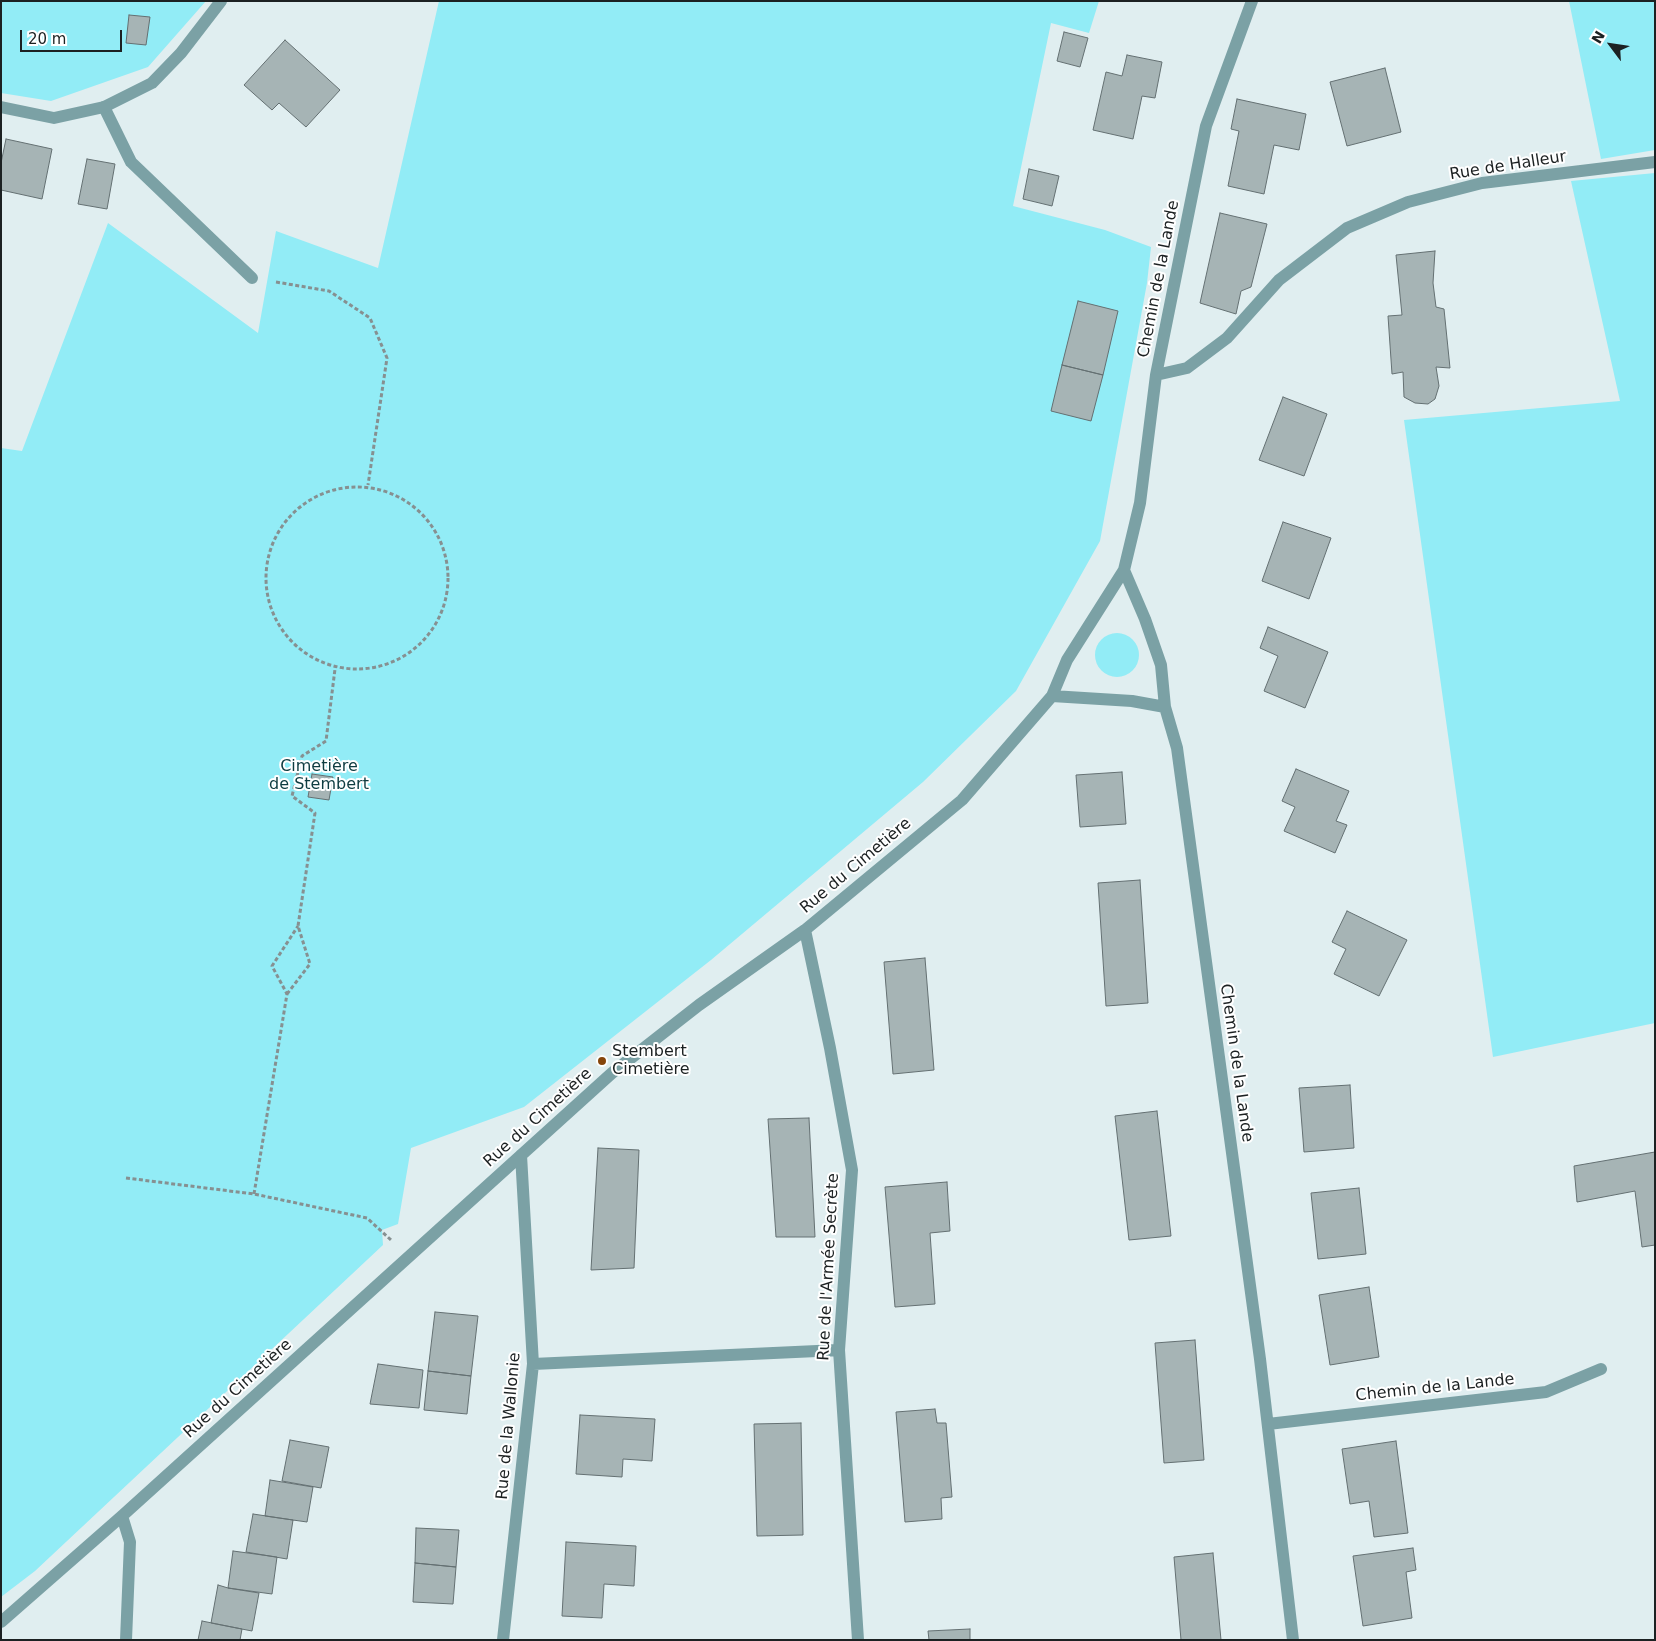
<!DOCTYPE html>
<html>
<head>
<meta charset="utf-8">
<style>
	body { margin:0 }
	#map { position:relative; width:1656px; height:1641px; overflow:hidden; background:#e0eef0; font-family:"DejaVu Sans",sans-serif }
	canvas { display:block }
	.frame { position:absolute; inset:0; border:2px solid #1c2122; pointer-events:none }
	.north { position:absolute; left:1586px; top:20px; width:50px; height:50px; -webkit-text-stroke:4px #fff; paint-order:stroke; rotate:301deg; font-size:14px; font-weight:700; line-height:20px; text-align:center; color:#1c2122 }
	.north::after { content:''; display:block; margin:auto; width:18px; height:22px; background:#1c2122; clip-path:polygon(50% 0,100% 100%,50% 72%,0 100%) }
	.scale { position:absolute; left:20px; top:30px; width:102px; height:22px; box-sizing:border-box; border:2px solid #1c2122; border-top:0; padding-left:6px; font-size:15px; line-height:18px; white-space:nowrap; color:#1c2122; -webkit-text-stroke:4px #fff; paint-order:stroke }
</style>
</head>
<body>
<div id="map">
<canvas width="1656" height="1641"></canvas>
<div class="frame"></div>
<div class="north">N</div>
<div class="scale">20 m</div>
</div>
<script>
const c = document.querySelector('canvas').getContext('2d');
c.lineJoin = 'round';
function paint(path, color) {
  c.fillStyle = color;
  c.fill(path, 'evenodd');
}
function shape(rows) {
  const path = new Path2D();
  for (const r of rows) {
    if (r.length === 3) {
      path.moveTo(r[0] + r[2], r[1]);
      path.arc(r[0], r[1], r[2], 0, 2 * Math.PI);
      continue;
    }
    path.moveTo(r[0], r[1]);
    for (let i = 2; i < r.length; i += 2) path.lineTo(r[i], r[i + 1]);
  }
  return path;
}
function strokePath(path, color, width, dash) {
  c.strokeStyle = color;
  c.lineWidth = width;
  c.lineCap = dash ? 'butt' : 'round';
  c.setLineDash(dash || []);
  c.stroke(path);
}
function label(font, color, halo, rows, align = 'center') {
  c.font = font + ' "DejaVu Sans",sans-serif';
  c.lineWidth = 4;
  c.setLineDash([]);
  c.textBaseline = 'middle';
  c.strokeStyle = halo;
  c.fillStyle = color;
  for (const [text, x, y, turn = 0] of rows) {
    c.save();
    c.translate(x, y);
    c.rotate((+turn || 0) * Math.PI / 180);
    c.textAlign = isNaN(turn) ? turn : align;
    if (halo) c.strokeText(text, 0, 0);
    c.fillText(text, 0, 0);
    c.restore();
  }
}
paint(shape([
	[1,1,206,1,148,67,51,101,1,93],
	[439,1,1099,1,1089,33,1051,23,1013,206,1105,230,1151,247,1147,283,1100,541,1016,691,923,782,711,960,524,1107,411,1148,398,1224,382,1230,383,1245,35,1571,1,1597,1,448,22,451,108,223,258,333,276,231,378,268],
	[1569,1,1655,1,1655,150,1601,159],
	[1655,173,1655,1023,1493,1057,1404,420,1620,401,1571,181],
	[1117,655,22]
]), '#92ecf6');
const building = shape([
	[129,15,150,17,146,45,126,43,129,15],
	[1064,32,1088,38,1080,67,1057,61,1064,32],
	[285,40,340,90,306,127,279,103,272,110,244,85,285,40],
	[1127,55,1162,62,1155,98,1142,96,1133,139,1093,130,1106,72,1122,76,1127,55],
	[1385,68,1401,132,1347,146,1330,82,1385,68],
	[1237,99,1306,114,1299,150,1274,145,1264,194,1228,186,1239,131,1231,129,1237,99],
	[6,139,52,149,42,199,1,190,1,163,6,139],
	[87,159,115,164,107,209,78,204,87,159],
	[1029,169,1059,176,1052,206,1023,199,1029,169],
	[1220,213,1267,224,1251,287,1241,291,1236,314,1200,303,1220,213],
	[1435,251,1433,283,1436,307,1444,309,1450,368,1436,367,1439,386,1435,399,1428,404,1415,403,1404,397,1403,372,1392,374,1388,316,1402,315,1396,255,1435,251],
	[1078,301,1118,311,1103,375,1062,365,1078,301],
	[1062,365,1103,375,1091,421,1051,411,1062,365],
	[1283,397,1327,414,1304,476,1259,460,1283,397],
	[1283,522,1331,538,1309,599,1262,581,1283,522],
	[1268,627,1328,652,1305,708,1264,691,1278,656,1260,648,1268,627],
	[1296,769,1349,791,1336,821,1347,825,1335,853,1284,831,1295,807,1282,801,1296,769],
	[1122,772,1126,824,1080,827,1076,775,1122,772],
	[312,774,333,777,329,800,308,797,312,774],
	[1140,880,1148,1003,1106,1006,1098,883,1140,880],
	[1347,911,1407,940,1379,996,1334,974,1346,949,1332,942,1347,911],
	[925,958,934,1070,893,1074,884,962,925,958],
	[1350,1085,1354,1148,1304,1152,1299,1088,1350,1085],
	[1157,1111,1171,1236,1129,1240,1115,1116,1157,1111],
	[809,1118,815,1237,776,1237,768,1119,809,1118],
	[598,1148,639,1150,634,1268,591,1270,598,1148],
	[1655,1152,1655,1245,1642,1247,1635,1191,1577,1202,1574,1166,1655,1152],
	[947,1182,950,1231,930,1233,935,1304,895,1307,885,1187,947,1182],
	[1359,1188,1366,1254,1318,1259,1311,1193,1359,1188],
	[1369,1287,1379,1357,1330,1365,1319,1295,1369,1287],
	[435,1312,478,1316,471,1376,428,1371,435,1312],
	[1195,1340,1204,1460,1164,1463,1155,1343,1195,1340],
	[378,1364,423,1370,419,1408,370,1404,378,1364],
	[428,1371,471,1376,467,1414,424,1410,428,1371],
	[935,1409,937,1423,946,1423,952,1497,941,1498,942,1519,905,1522,896,1412,935,1409],
	[580,1415,655,1419,652,1461,623,1459,622,1477,576,1474,580,1415],
	[801,1423,803,1535,757,1536,754,1424,801,1423],
	[290,1440,329,1447,321,1488,282,1481,290,1440],
	[1396,1441,1408,1533,1374,1537,1369,1501,1350,1504,1342,1449,1396,1441],
	[270,1480,313,1487,307,1522,265,1516,270,1480],
	[253,1514,293,1520,287,1559,246,1552,253,1514],
	[416,1528,459,1530,456,1567,415,1563,416,1528],
	[566,1542,636,1546,634,1586,604,1584,602,1618,562,1616,566,1542],
	[1413,1548,1416,1570,1406,1572,1412,1618,1363,1626,1353,1556,1413,1548],
	[233,1551,277,1557,272,1594,228,1588,233,1551],
	[1213,1553,1221,1640,1181,1640,1174,1557,1213,1553],
	[415,1563,456,1567,453,1604,413,1602,415,1563],
	[218,1585,228,1588,259,1593,252,1631,211,1623,218,1585],
	[202,1621,242,1629,240,1640,198,1640,202,1621],
	[970,1629,970,1640,929,1640,928,1631,970,1629]
]);
paint(building, '#a6b4b5');
strokePath(building, '#647072', 1);
strokePath(shape([
	[276,282,329,291,370,318,387,358,368,485],
	[357,578,91],
	[287,994,310,964,298,926,315,813,292,796,302,756,326,741,335,669],
	[126,1178,254,1194,367,1218,391,1240],
	[254,1194,287,994,272,966,298,926]
]), '#869091', 3, [4, 2.5]);
strokePath(shape([
	[104,107,131,162,252,278]
]), '#7ba1a5', 12);
strokePath(shape([
	[1,107,54,118,104,107,152,83,181,53,221,1],
	[1156,375,1187,368,1227,338,1279,280,1347,228,1408,202,1482,183,1655,162],
	[1124,570,1145,619,1161,665,1165,707,1177,748,1260,1359,1293,1640],
	[1052,696,1132,701,1165,707],
	[805,930,830,1048,852,1170,839,1350,858,1640],
	[533,1364,839,1350],
	[1268,1424,1546,1392,1601,1369],
	[122,1516,130,1542,126,1640],
	[1,1622,122,1516,612,1073,699,1005,805,930,962,800,1052,696,1067,660,1124,570,1140,503,1156,375,1206,126,1252,1],
	[503,1640,533,1364,521,1155]
]), '#7ba1a5', 12);
for (const [x, y, r, color] of [
	[602,1061,5,"#85450b"]
]) {
  const dot = new Path2D();
  dot.arc(x, y, r, 0, 2 * Math.PI);
  c.fillStyle = color;
  c.fill(dot);
  strokePath(dot, '#fff', 2);
}
label('16px', '#1c2122', '#fff', [
	["Rue de Halleur",1508,166,-9],
	["Chemin de la Lande",1159,279,-79],
	["Rue du Cimetière",856,866,-40],
	["Chemin de la Lande",1236,1063,82],
	["Rue du Cimetière",538,1118,-42],
	["Rue de l'Armée Secrète",829,1267,-87],
	["Chemin de la Lande",1435,1388,-6],
	["Rue du Cimetière",238,1389,-42],
	["Rue de la Wallonie",509,1426,-85]
]);
label('16px', '#0e3c41', '#fff', [
	["Cimetière",319,767],
	["de Stembert",319,785]
]);
label('16px', '#1c2122', '#fff', [
	["Stembert",612,1052],
	["Cimetière",612,1070]
], 'left');
</script>
</body>
</html>
